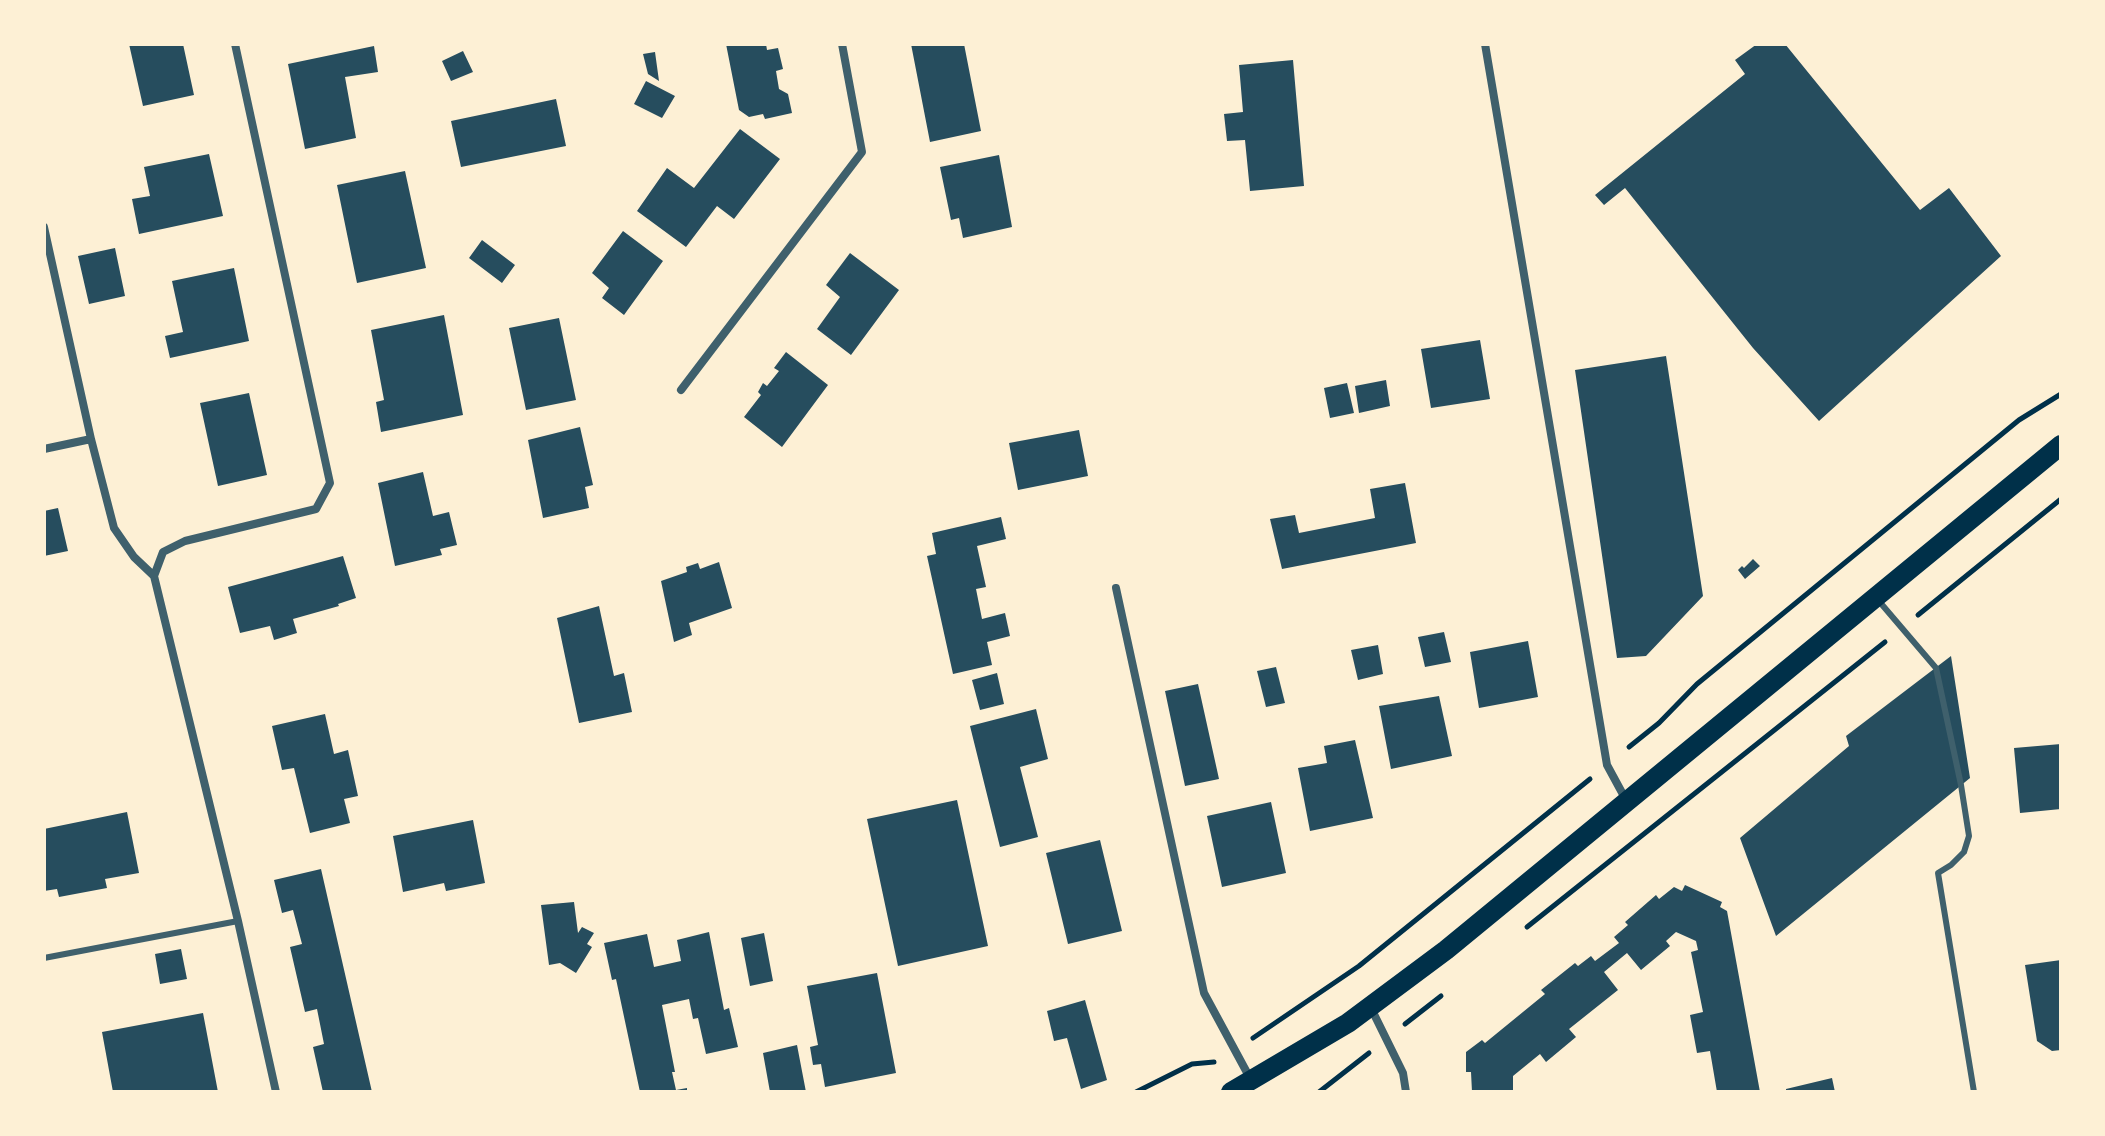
<!DOCTYPE html>
<html>
<head>
<meta charset="utf-8">
<style>
	body { margin:0 }
	#map { position:relative; width:2105px; height:1136px; overflow:hidden; background:#fdf0d5; font-family:"Fira Sans Condensed",sans-serif }
	canvas { display:block }
	.frame { position:absolute; inset:0; border:46px solid #fdf0d5; pointer-events:none }
</style>
</head>
<body>
<div id="map">
<canvas width="2105" height="1136"></canvas>
<div class="frame"></div>
</div>
<script>
const c = document.querySelector('canvas').getContext('2d');
c.lineJoin = 'round';
function paint(path, color) {
  c.fillStyle = color;
  c.fill(path, 'evenodd');
}
function shape(rows) {
  const path = new Path2D();
  for (const r of rows) {
    path.moveTo(r[0], r[1]);
    for (let i = 2; i < r.length; i += 2) path.lineTo(r[i], r[i + 1]);
  }
  return path;
}
function strokePath(path, color, width, dash) {
  c.strokeStyle = color;
  c.lineWidth = width;
  c.lineCap = dash ? 'butt' : 'round';
  c.setLineDash(dash || []);
  c.stroke(path);
}
paint(shape([
	[129,44,183,44,194,95,143,106],
	[726,44,766,44,767,50,778,48,783,69,776,71,779,89,788,94,792,113,765,119,763,114,749,117,739,110],
	[911,44,964,44,981,131,930,142],
	[1757,44,1785,44,1920,210,1949,188,2001,256,1819,421,1753,348,1625,188,1604,205,1595,195,1745,74,1735,60],
	[374,46,378,72,345,77,356,138,305,149,288,64],
	[463,51,473,72,451,81,442,61],
	[655,52,659,81,648,74,643,54],
	[1293,60,1304,186,1250,191,1245,140,1227,141,1224,114,1243,112,1239,65],
	[646,81,675,96,662,118,634,104],
	[556,99,566,146,461,167,451,121],
	[740,129,780,159,734,219,717,206,686,247,637,211,667,168,694,188],
	[209,154,223,216,139,234,132,199,150,196,144,167],
	[999,155,1012,227,963,238,959,218,951,220,940,167],
	[405,171,426,268,357,283,337,185],
	[623,231,663,261,624,315,602,298,609,288,592,273],
	[482,240,515,265,502,283,469,258],
	[115,248,125,296,89,304,78,256],
	[850,253,899,290,851,355,817,329,840,297,826,285],
	[234,268,249,341,170,358,165,336,183,332,172,281],
	[444,315,463,415,381,432,376,402,384,400,371,330],
	[559,318,576,400,526,410,509,328],
	[1480,340,1490,399,1431,408,1421,349],
	[786,352,828,385,782,447,744,417,761,395,758,392,763,383,767,386,779,371,774,368],
	[1666,356,1703,596,1646,656,1617,658,1575,370],
	[1386,380,1390,406,1359,413,1355,386],
	[1347,383,1354,413,1330,418,1324,388],
	[249,393,267,475,218,486,200,403],
	[580,427,593,485,585,487,589,508,543,518,528,440],
	[1079,430,1088,476,1018,490,1009,443],
	[423,472,433,516,449,512,457,545,440,549,442,555,395,566,378,483],
	[1405,483,1416,543,1282,569,1270,519,1295,515,1299,533,1375,518,1370,489],
	[58,508,68,551,44,556,44,511],
	[1001,517,1006,539,977,546,986,587,976,589,982,619,1005,613,1010,636,987,642,992,665,953,674,927,556,936,554,932,533],
	[343,556,356,598,338,604,339,606,293,619,297,633,274,640,270,626,240,633,228,587],
	[1753,559,1760,566,1745,579,1738,570,1742,566,1744,568],
	[719,562,732,608,689,623,692,635,674,642,661,581,687,572,686,567,698,563,700,569],
	[599,606,614,676,624,673,632,712,579,723,557,618],
	[1444,632,1451,662,1425,667,1418,637],
	[1528,641,1538,697,1479,708,1470,652],
	[1378,645,1383,674,1358,680,1351,650],
	[1951,656,1970,778,1776,936,1740,838,1849,746,1846,736],
	[1276,667,1285,703,1266,707,1257,671],
	[997,673,1004,704,980,710,972,680],
	[1198,684,1219,779,1185,786,1165,691],
	[1439,696,1452,756,1391,769,1379,706],
	[1036,709,1048,759,1020,767,1038,837,1000,847,970,726],
	[325,714,334,754,348,750,358,796,344,799,350,823,310,833,294,768,282,770,272,726],
	[1355,740,1373,818,1310,831,1298,768,1327,763,1324,746],
	[2061,744,2061,809,2020,813,2014,748],
	[957,800,988,946,898,966,867,819],
	[1271,802,1286,873,1222,887,1207,816],
	[127,812,139,873,105,879,107,888,59,897,57,889,44,891,44,829],
	[473,820,485,883,446,891,444,883,403,892,393,836],
	[1100,840,1122,931,1068,944,1046,853],
	[321,869,372,1092,323,1092,313,1047,324,1044,317,1009,305,1012,290,947,302,944,293,910,282,913,274,880],
	[1685,885,1722,902,1720,907,1727,911,1760,1092,1717,1092,1710,1051,1697,1053,1690,1015,1703,1012,1691,952,1698,950,1696,941,1676,932,1666,941,1670,946,1641,970,1627,953,1604,972,1618,990,1569,1029,1576,1037,1546,1062,1540,1054,1513,1076,1513,1092,1472,1092,1471,1072,1466,1072,1466,1052,1482,1040,1485,1043,1545,994,1541,990,1575,963,1578,966,1591,956,1595,961,1619,943,1614,937,1628,925,1625,922,1656,895,1659,899,1674,887,1682,891],
	[574,902,578,933,582,927,594,933,587,944,592,947,576,973,560,963,549,965,541,905],
	[709,932,724,1010,729,1008,738,1047,706,1054,698,1018,693,1019,689,999,662,1005,675,1072,672,1072,676,1090,687,1088,687,1092,640,1092,616,979,612,980,604,943,647,934,654,967,681,961,677,940],
	[764,933,773,981,750,986,741,938],
	[181,949,187,979,160,984,155,954],
	[2061,960,2061,1050,2052,1051,2037,1041,2025,965],
	[877,973,896,1073,825,1087,821,1064,813,1065,810,1047,818,1045,807,986],
	[1085,1000,1107,1080,1081,1089,1067,1038,1054,1041,1047,1011],
	[203,1013,218,1092,113,1092,102,1032],
	[797,1045,806,1092,770,1092,763,1053],
	[1832,1078,1835,1092,1786,1092,1786,1089]
]), '#264d5e');
strokePath(shape([
	[1918,615,2061,499],
	[1629,747,1659,723,1697,684,2019,420,2061,394],
	[1527,927,1885,642],
	[1405,1024,1441,996],
	[1253,1038,1359,966,1590,779],
	[1136,1092,1192,1064,1214,1062],
	[1319,1092,1369,1053]
]), '#003049', 5);
strokePath(shape([
	[1878,600,1936,668,1961,785,1969,836,1964,852,1951,865,1938,873,1974,1092],
	[44,958,238,921]
]), '#3f606c', 6);
strokePath(shape([
	[235,44,330,483,316,509,185,541,163,552,154,576,238,921,276,1092],
	[1485,44,1607,765,1626,800],
	[44,227,91,439,114,528,134,557,154,576],
	[681,390,862,152,842,44],
	[44,449,91,439],
	[1116,588,1204,993,1251,1080],
	[1371,1008,1403,1073,1406,1092]
]), '#3f606c', 8);
strokePath(shape([
	[1231,1092,1348,1023,1446,950,2061,445]
]), '#003049', 20);
</script>
</body>
</html>
